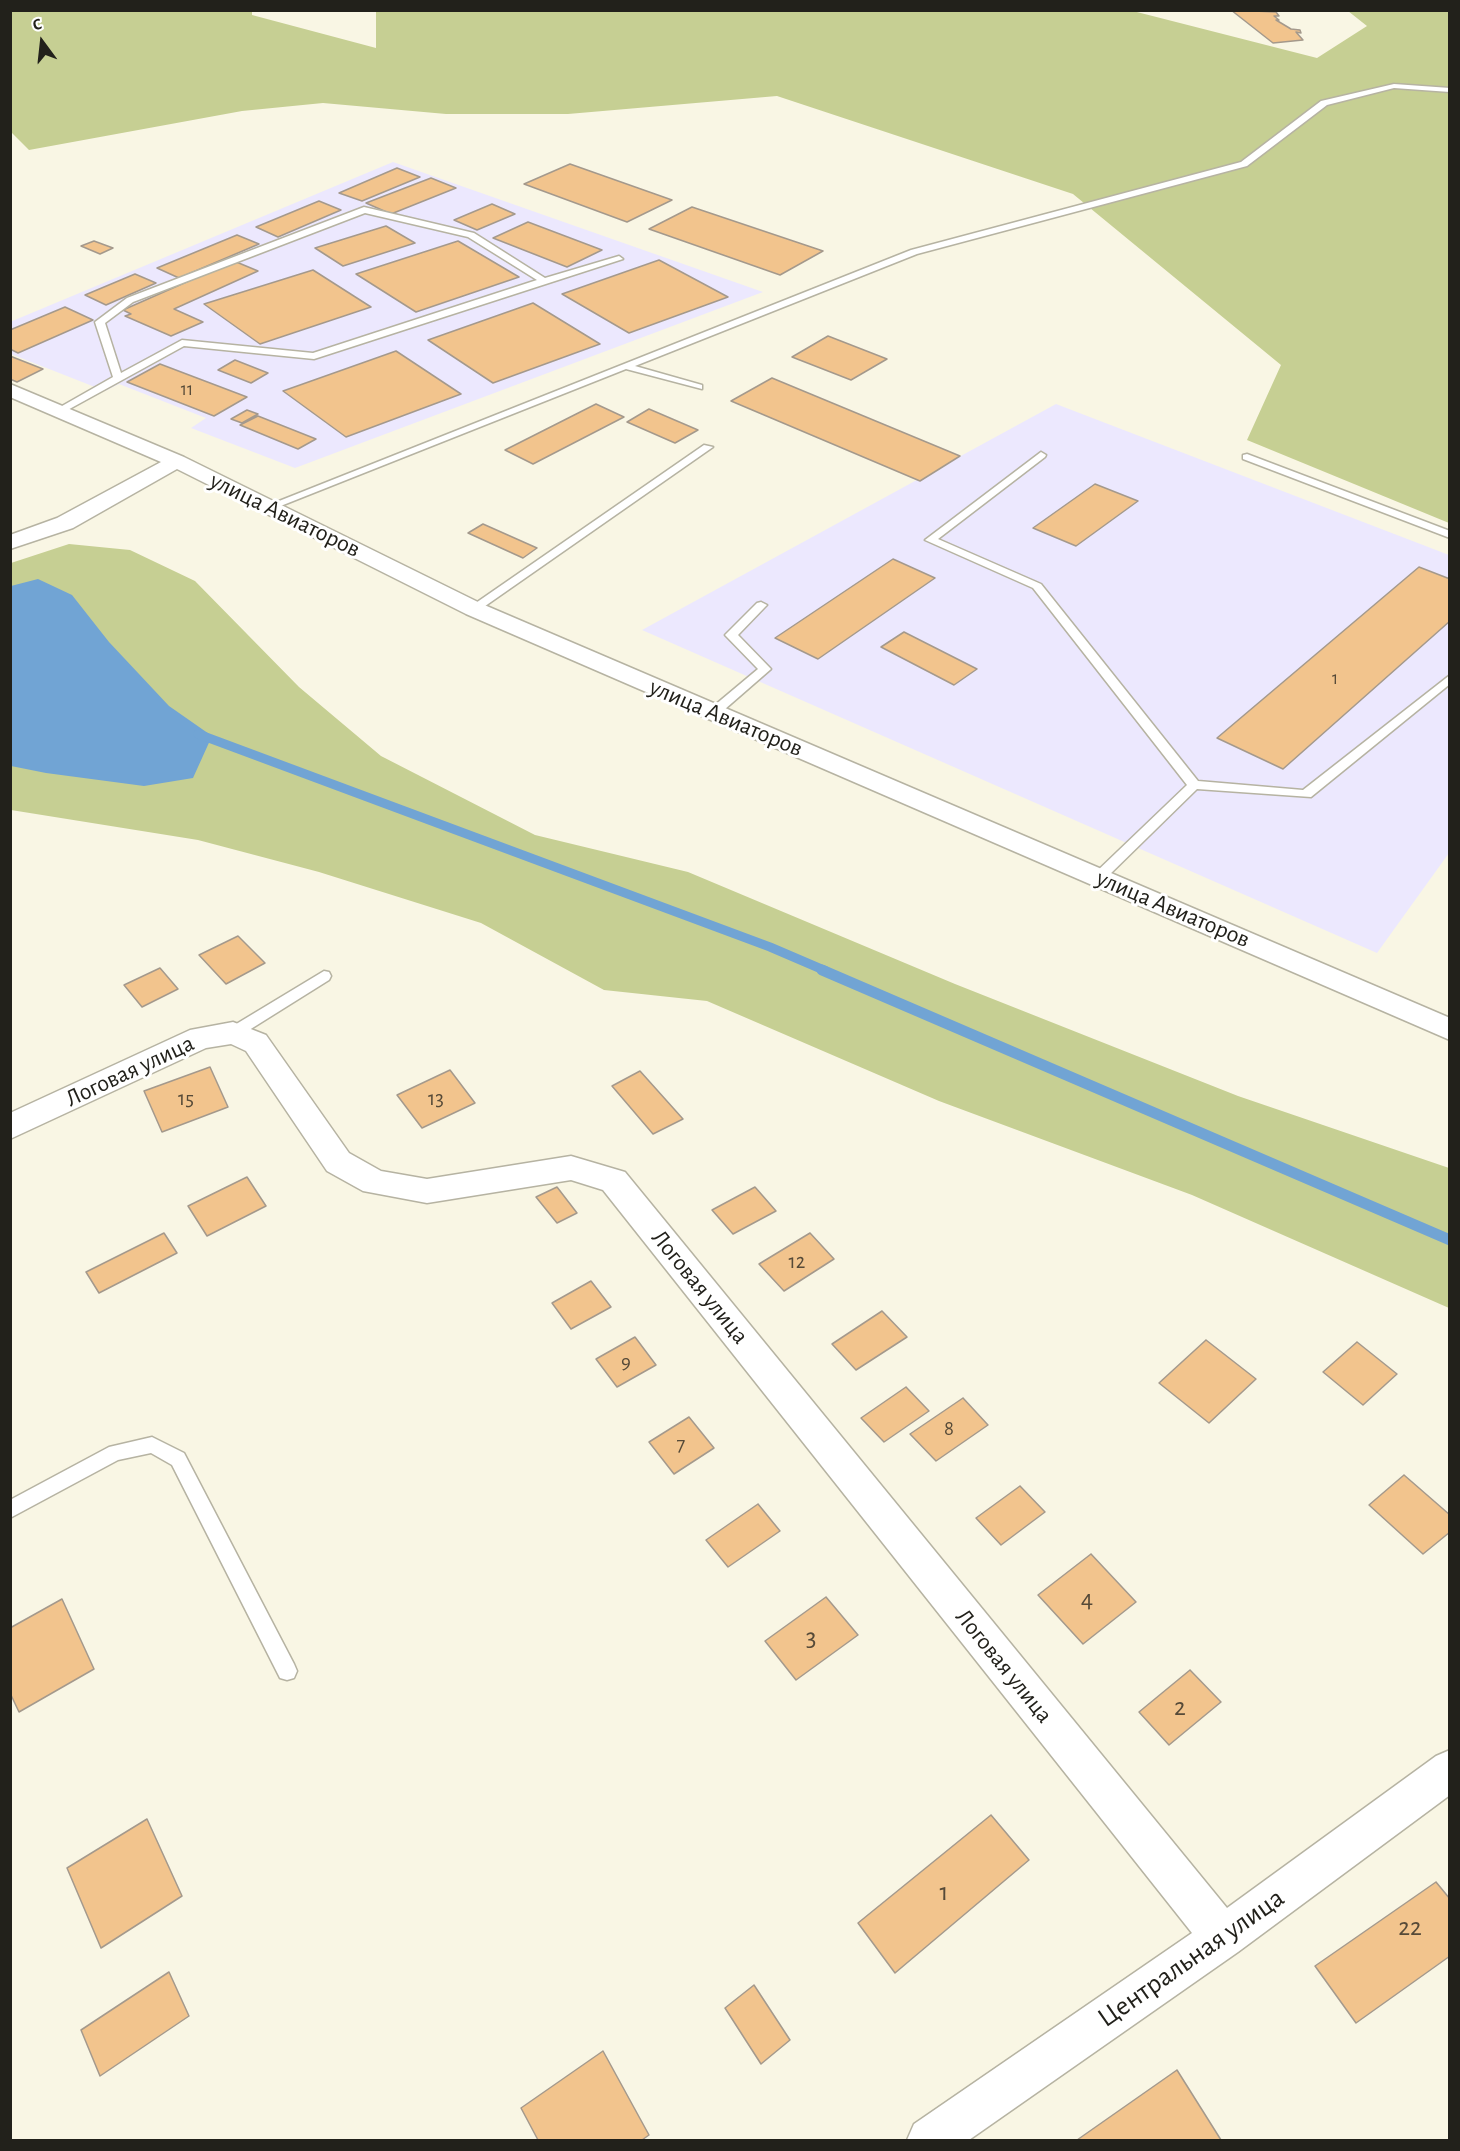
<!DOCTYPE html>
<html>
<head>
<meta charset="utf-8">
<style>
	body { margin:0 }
	#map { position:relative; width:1460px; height:2151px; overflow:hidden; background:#f9f6e4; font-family:"Alegreya Sans",sans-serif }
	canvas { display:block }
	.frame { position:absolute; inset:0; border:12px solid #22211b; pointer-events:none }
	.north { position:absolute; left:12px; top:12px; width:60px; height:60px; -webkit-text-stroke:4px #fff; paint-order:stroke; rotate:345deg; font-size:16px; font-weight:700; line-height:24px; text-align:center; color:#22211b }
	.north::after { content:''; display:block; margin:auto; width:21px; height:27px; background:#22211b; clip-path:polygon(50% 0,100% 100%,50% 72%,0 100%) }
</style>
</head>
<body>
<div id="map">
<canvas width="1460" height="2151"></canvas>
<div class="frame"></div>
<div class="north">С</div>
</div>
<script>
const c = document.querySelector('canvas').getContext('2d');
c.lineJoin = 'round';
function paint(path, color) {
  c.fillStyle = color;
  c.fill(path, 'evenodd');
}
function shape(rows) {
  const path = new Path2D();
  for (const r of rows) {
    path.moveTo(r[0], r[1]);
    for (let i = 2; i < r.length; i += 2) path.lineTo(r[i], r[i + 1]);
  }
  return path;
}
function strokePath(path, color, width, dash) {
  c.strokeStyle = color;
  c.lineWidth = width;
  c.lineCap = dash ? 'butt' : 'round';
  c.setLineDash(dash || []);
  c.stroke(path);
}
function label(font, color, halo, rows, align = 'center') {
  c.font = font + ' "Alegreya Sans",sans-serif';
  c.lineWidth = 6;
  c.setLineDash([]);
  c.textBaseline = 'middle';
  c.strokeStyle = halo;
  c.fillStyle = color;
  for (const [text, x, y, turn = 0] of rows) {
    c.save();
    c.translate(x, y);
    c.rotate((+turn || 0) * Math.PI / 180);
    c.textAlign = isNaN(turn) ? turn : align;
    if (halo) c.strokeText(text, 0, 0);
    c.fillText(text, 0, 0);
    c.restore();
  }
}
paint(shape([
	[393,162,763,292,295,468,191,428,206,418,119,384,105,391,11,354,10,322],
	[1056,404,1449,555,1449,853,1377,953,642,630]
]), '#ece8fe');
paint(shape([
	[1129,10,1317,58,1367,26,1348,11,1449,12,1449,523,1247,440,1281,365,1073,194,777,96,568,114,446,114,323,103,242,111,29,150,11,132,10,11,252,11,252,15,376,48,376,11],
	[69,544,130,550,195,581,299,687,381,756,535,835,688,872,955,984,1238,1096,1449,1168,1449,1308,1192,1195,939,1101,707,1001,604,990,481,923,319,872,198,840,11,810,11,563]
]), '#c6cf93');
paint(shape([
	[38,579,72,595,109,642,169,706,212,736,193,778,144,786,46,773,11,766,11,586]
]), '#71a4d4');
strokePath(shape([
	[198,734,770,947,826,971]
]), '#71a4d4', 9);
strokePath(shape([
	[822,970,1450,1240]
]), '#71a4d4', 11);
const building = shape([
	[1231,10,1276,12,1279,16,1274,16,1279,20,1276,20,1291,29,1300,30,1301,33,1296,32,1303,40,1273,43,1231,10],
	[570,164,672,200,627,222,524,184,570,164],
	[397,168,420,177,362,201,339,193,397,168],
	[431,178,456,188,391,214,366,203,431,178],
	[319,201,341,210,278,237,256,227,319,201],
	[492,204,515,214,477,230,454,220,492,204],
	[692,207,823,251,780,275,649,229,692,207],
	[528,222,602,250,567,267,493,238,528,222],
	[386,226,415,243,343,266,315,248,386,226],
	[237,235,259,244,179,278,157,268,237,235],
	[94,241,113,248,100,254,81,246,94,241],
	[458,241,519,277,416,312,356,274,458,241],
	[659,260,728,297,629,333,562,294,659,260],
	[234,261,258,271,174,309,203,322,171,336,125,316,131,314,123,310,234,261],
	[313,270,371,307,260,344,204,304,313,270],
	[135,274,156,283,106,305,85,295,135,274],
	[533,303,600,344,493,383,428,340,533,303],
	[65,307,93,320,18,353,10,349,10,330,65,307],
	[828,336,887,359,851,380,792,357,828,336],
	[396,351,461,394,346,437,283,391,396,351],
	[10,356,43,369,17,382,10,379,10,356],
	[235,360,268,373,251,383,218,370,235,360],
	[160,364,247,397,214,416,127,382,160,364],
	[772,378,960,456,920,481,731,401,772,378],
	[596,404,624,417,533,464,505,450,596,404],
	[649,409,698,430,675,443,627,422,649,409],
	[247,410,258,414,242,423,231,419,247,410],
	[258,416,316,439,298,449,240,425,258,416],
	[1095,484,1138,501,1076,546,1033,528,1095,484],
	[483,524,537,548,523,558,468,533,483,524],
	[893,559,935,578,818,659,775,638,893,559],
	[1419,567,1450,579,1450,621,1283,769,1217,738,1419,567],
	[904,632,977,669,954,685,881,647,904,632],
	[238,936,265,963,226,984,199,955,238,936],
	[160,968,178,989,142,1007,124,985,160,968],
	[210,1067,228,1107,162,1132,144,1091,210,1067],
	[450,1070,475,1103,422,1128,397,1095,450,1070],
	[640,1071,683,1119,653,1134,612,1086,640,1071],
	[247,1177,266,1206,207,1236,188,1206,247,1177],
	[557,1187,577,1213,557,1223,536,1197,557,1187],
	[755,1187,776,1211,733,1234,712,1210,755,1187],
	[164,1233,177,1253,99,1293,86,1272,164,1233],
	[810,1233,834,1259,784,1291,759,1264,810,1233],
	[591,1281,611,1307,571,1329,552,1303,591,1281],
	[882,1311,907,1337,856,1370,832,1344,882,1311],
	[635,1337,656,1365,617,1387,596,1359,635,1337],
	[1206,1340,1256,1379,1209,1423,1159,1383,1206,1340],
	[1357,1342,1397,1374,1363,1405,1323,1372,1357,1342],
	[906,1387,929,1411,884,1442,861,1418,906,1387],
	[963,1398,988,1425,936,1461,910,1434,963,1398],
	[689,1417,714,1448,674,1474,649,1442,689,1417],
	[1404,1475,1450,1515,1450,1532,1423,1554,1369,1505,1404,1475],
	[1020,1486,1045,1512,1001,1545,976,1518,1020,1486],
	[758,1504,780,1531,728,1567,706,1540,758,1504],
	[1091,1554,1136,1602,1083,1644,1038,1595,1091,1554],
	[826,1597,858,1635,796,1680,765,1641,826,1597],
	[62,1599,94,1669,19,1712,10,1693,10,1628,62,1599],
	[1190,1670,1221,1702,1169,1745,1139,1712,1190,1670],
	[991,1815,1029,1860,895,1973,858,1923,991,1815],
	[147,1819,182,1896,101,1948,67,1868,147,1819],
	[1436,1882,1450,1899,1450,1956,1356,2023,1315,1966,1436,1882],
	[169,1972,189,2016,100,2076,81,2030,169,1972],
	[754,1985,790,2040,761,2064,725,2008,754,1985],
	[603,2051,649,2135,642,2140,538,2140,521,2108,603,2051],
	[1177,2070,1221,2140,1077,2140,1177,2070]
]);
paint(building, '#f2c48d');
strokePath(building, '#a4998c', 1.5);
const lane = shape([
	[1394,84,1450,88,1450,92,1394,88,1327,105,1247,166,917,254,635,366,702,385,702,389,626,369,273,509,265,509,264,507,911,250,1241,162,1321,101,1394,84],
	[364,207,474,233,545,278,619,256,623,259,314,359,184,346,64,412,55,410,113,377,95,322,127,298,364,207],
	[365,213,468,237,537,280,313,353,182,340,121,373,105,323,133,302,365,213],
	[704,445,713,447,478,611,470,611,470,607,704,445],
	[1041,452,1046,455,1045,457,938,539,1041,584,1198,781,1303,790,1450,675,1450,684,1311,797,1197,789,1104,880,1094,880,1092,877,1094,874,1187,785,1033,588,925,540,1041,452],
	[1247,454,1450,531,1450,538,1243,459,1243,455,1247,454],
	[761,602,767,605,765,607,738,635,771,669,717,716,709,716,709,710,758,669,725,635,757,603,761,602],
	[324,971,329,972,331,976,329,980,238,1037,228,1037,226,1033,228,1029,324,971],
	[152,1437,184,1453,294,1664,297,1671,294,1678,287,1680,280,1678,172,1465,151,1453,118,1460,10,1518,10,1500,109,1447,152,1437]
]);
const street = shape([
	[10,384,184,457,482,604,1450,1018,1450,1040,466,614,177,469,73,528,10,549,10,535,57,518,161,462,10,397,10,384],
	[233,1022,266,1035,349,1153,381,1171,427,1179,571,1156,625,1172,1227,1908,1436,1756,1450,1750,1450,1795,1238,1952,969,2140,907,2140,914,2124,1192,1933,603,1190,571,1180,427,1203,363,1191,327,1171,246,1051,231,1044,206,1048,10,1139,10,1113,190,1030,233,1022]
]);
strokePath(lane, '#b6b3a2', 3);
strokePath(street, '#b6b3a2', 3);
paint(lane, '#fff');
paint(street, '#fff');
label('18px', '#564a38', null, [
	["11",187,390],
	["1",1335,679]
]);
label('21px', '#564a38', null, [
	["15",186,1099],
	["13",436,1099],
	["12",797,1262],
	["9",626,1362],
	["8",949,1429],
	["7",681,1445]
]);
label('24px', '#22211b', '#fff', [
	["улица Авиаторов",285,515,26],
	["улица Авиаторов",726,718,23],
	["улица Авиаторов",1173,909,23],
	["Логовая улица",130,1071,-25],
	["Логовая улица",700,1287,51],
	["Логовая улица",1004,1666,51]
]);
label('26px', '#564a38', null, [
	["4",1087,1599],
	["3",811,1638],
	["2",1180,1707],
	["1",944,1892],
	["22",1410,1927]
]);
label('28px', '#22211b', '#fff', [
	["Центральная улица",1191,1958,-35]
]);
</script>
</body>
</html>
